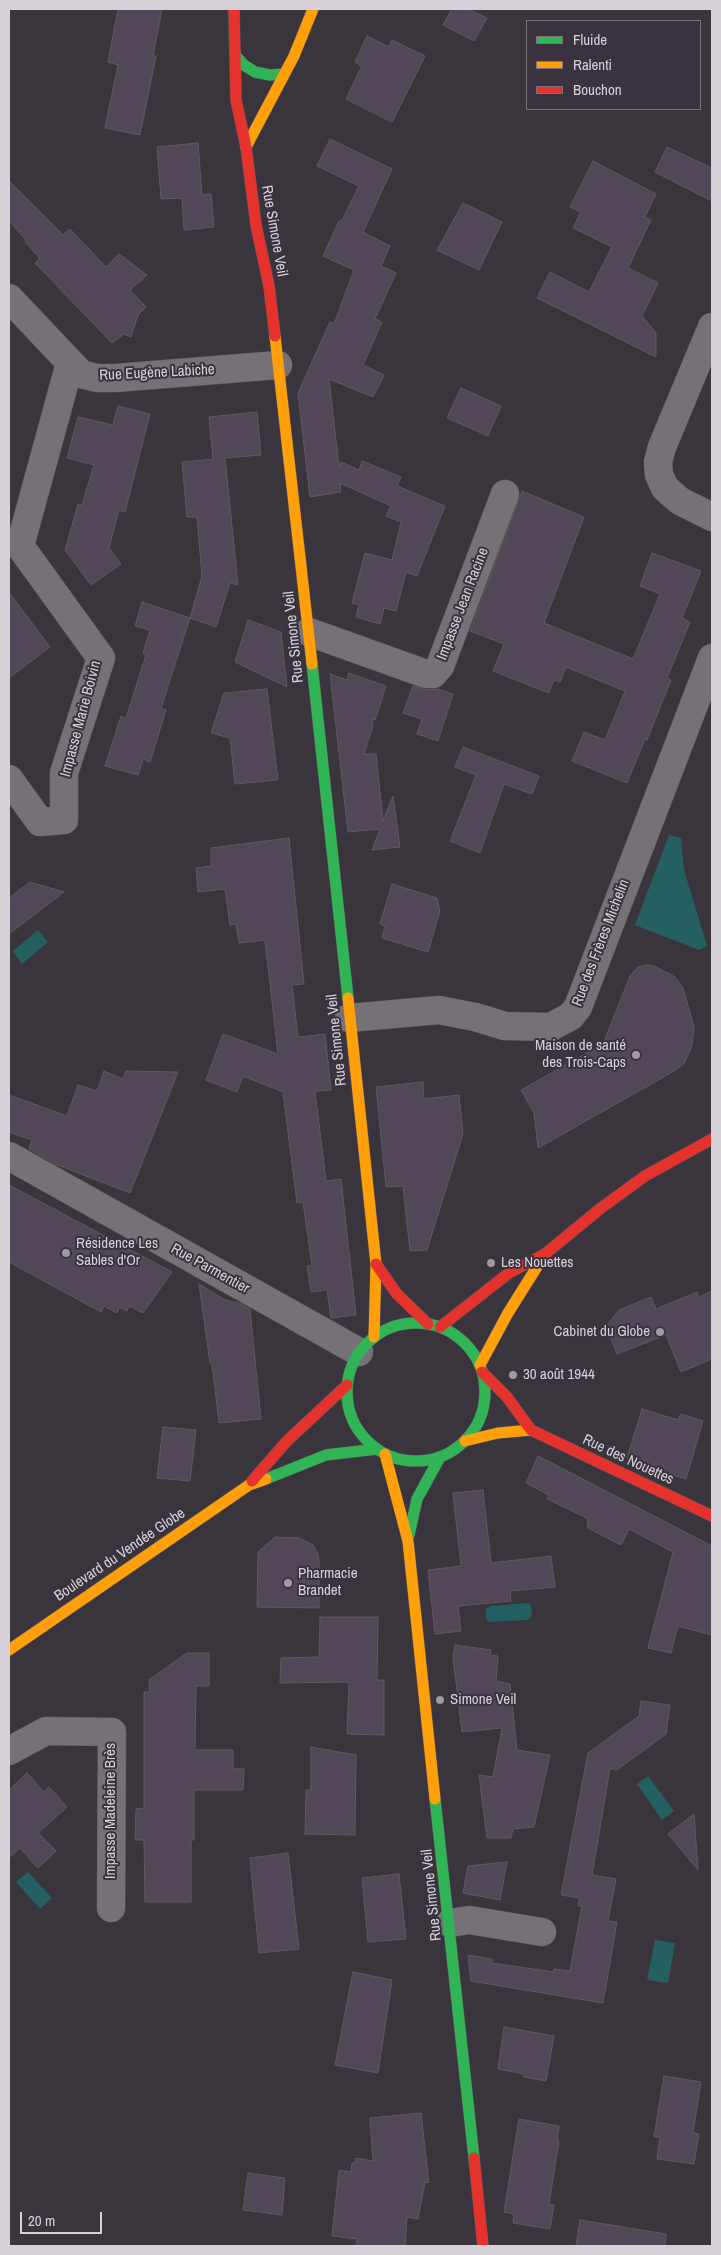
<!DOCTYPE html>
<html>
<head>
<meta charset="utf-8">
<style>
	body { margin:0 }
	#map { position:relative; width:721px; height:2255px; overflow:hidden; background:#3a353c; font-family:"Archivo Narrow",sans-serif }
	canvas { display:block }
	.frame { position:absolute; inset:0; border:10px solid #d6d0d8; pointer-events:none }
	.legend { position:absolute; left:526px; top:20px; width:175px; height:90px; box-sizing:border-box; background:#3b323f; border:1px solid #79717c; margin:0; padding:6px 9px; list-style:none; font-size:15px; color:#d6d0d8 }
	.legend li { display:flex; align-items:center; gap:10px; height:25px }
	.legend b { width:25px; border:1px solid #79717c }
	.scale { position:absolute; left:20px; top:2212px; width:82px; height:22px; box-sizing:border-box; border:2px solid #d6d0d8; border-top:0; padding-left:6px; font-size:15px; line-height:18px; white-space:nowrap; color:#d6d0d8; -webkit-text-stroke:4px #3b323f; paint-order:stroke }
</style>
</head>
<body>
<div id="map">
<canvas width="721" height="2255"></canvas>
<div class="frame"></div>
<ul class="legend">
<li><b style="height:6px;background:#30b455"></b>Fluide</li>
<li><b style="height:6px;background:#ff9f0a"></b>Ralenti</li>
<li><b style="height:6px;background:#e5322d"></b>Bouchon</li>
</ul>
<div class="scale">20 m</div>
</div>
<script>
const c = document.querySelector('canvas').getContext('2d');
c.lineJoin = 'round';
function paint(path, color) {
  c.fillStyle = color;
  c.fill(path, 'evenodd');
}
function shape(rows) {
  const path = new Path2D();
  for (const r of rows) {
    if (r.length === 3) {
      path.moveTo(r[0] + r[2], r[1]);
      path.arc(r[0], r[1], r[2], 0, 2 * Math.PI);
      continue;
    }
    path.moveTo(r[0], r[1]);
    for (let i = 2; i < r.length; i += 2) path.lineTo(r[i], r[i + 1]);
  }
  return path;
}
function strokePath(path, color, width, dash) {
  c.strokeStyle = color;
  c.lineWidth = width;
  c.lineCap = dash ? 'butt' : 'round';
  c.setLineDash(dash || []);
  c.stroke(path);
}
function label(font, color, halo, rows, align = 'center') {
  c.font = font + ' "Archivo Narrow",sans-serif';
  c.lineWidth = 4;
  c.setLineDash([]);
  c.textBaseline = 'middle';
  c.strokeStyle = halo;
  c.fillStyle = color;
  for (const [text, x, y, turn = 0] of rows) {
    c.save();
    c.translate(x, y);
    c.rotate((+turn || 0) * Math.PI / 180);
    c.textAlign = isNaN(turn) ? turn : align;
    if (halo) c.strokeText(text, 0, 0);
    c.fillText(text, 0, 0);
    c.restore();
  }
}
paint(shape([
	[669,835,681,838,684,870,707,946,699,950,635,925],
	[38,930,48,942,22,964,13,951],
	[528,1603,531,1605,532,1614,528,1620,490,1622,486,1619,486,1609,491,1606],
	[648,1776,674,1811,662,1820,637,1784],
	[28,1872,52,1898,40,1909,16,1882],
	[655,1940,675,1943,668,1983,647,1980]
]), '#246062');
const building = shape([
	[118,9,162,9,153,56,156,56,140,135,105,128,118,65,108,62,118,9],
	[452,9,468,9,487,18,474,41,443,25,452,9],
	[367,36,389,47,392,40,425,56,392,122,346,99,362,66,355,62,367,36],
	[330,139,392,169,363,232,390,246,381,266,396,273,375,319,382,322,363,365,384,375,373,397,329,379,339,467,341,462,359,470,362,461,401,477,397,486,445,506,417,576,406,572,396,611,384,608,380,624,356,617,359,605,352,603,365,553,392,560,401,522,386,516,391,506,340,483,341,492,310,497,298,393,330,322,334,324,354,270,323,256,339,221,341,222,359,186,317,166,330,139],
	[198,143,202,195,211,194,214,227,184,230,182,198,161,199,157,147,198,143],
	[667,147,712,168,712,201,655,172,667,147],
	[593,161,656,194,645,217,651,220,628,268,658,283,642,316,656,333,656,357,537,298,550,272,589,292,612,247,573,228,581,212,570,207,593,161],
	[9,181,63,235,70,229,106,267,119,254,147,275,130,290,146,307,138,315,131,337,124,334,112,343,35,263,40,258,25,242,26,240,9,221,9,181],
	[463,203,502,222,479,270,437,250,463,203],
	[461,388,501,406,488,436,447,418,461,388],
	[118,406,150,414,125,512,119,510,109,548,121,564,91,585,65,550,78,504,82,505,94,465,67,458,78,417,113,425,118,406],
	[257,412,261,455,225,458,238,585,230,583,216,627,190,618,202,576,197,517,187,517,182,462,213,459,209,417,257,412],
	[522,491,584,517,544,623,633,659,660,594,640,586,652,553,701,571,682,618,690,622,667,678,671,680,647,740,645,739,627,783,572,761,584,732,605,740,625,691,566,667,560,682,554,680,549,693,493,671,504,644,470,631,522,491],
	[9,592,50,647,9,678,9,592],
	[142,602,190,618,161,708,166,710,150,762,143,759,138,775,105,766,121,716,126,718,146,655,143,653,150,630,135,626,142,602],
	[248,620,281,632,287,687,235,662,248,620],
	[349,673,386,686,375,720,372,719,373,726,364,754,376,754,383,821,393,796,400,847,372,850,380,829,348,832,330,674,347,680,349,673],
	[413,686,426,690,437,689,453,694,438,741,417,734,422,719,403,713,413,686],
	[267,689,278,780,235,784,230,738,211,733,224,693,267,689],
	[463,747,539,776,532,794,504,784,480,853,450,841,476,775,455,767,463,747],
	[289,838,304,984,292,985,298,1037,325,1034,331,1090,315,1091,326,1181,341,1179,356,1315,331,1318,327,1290,311,1292,307,1266,312,1266,303,1202,297,1203,283,1092,243,1076,237,1092,206,1080,223,1034,278,1054,265,940,239,943,236,924,230,925,225,889,198,892,196,868,211,866,211,848,289,838],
	[30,882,64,892,9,934,9,898,30,882],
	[392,884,437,898,440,911,428,952,382,938,385,926,380,924,392,884],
	[646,965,654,966,675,977,683,988,694,1027,692,1046,684,1064,669,1074,538,1148,534,1113,521,1090,603,1044,630,976,638,967,646,965],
	[104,1071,123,1079,126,1071,178,1072,130,1193,55,1164,29,1149,32,1140,9,1132,9,1095,67,1116,78,1085,97,1091,104,1071],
	[423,1082,424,1099,459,1095,463,1134,427,1250,410,1251,403,1186,386,1187,376,1087,423,1082],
	[9,1185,172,1272,143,1313,129,1306,127,1311,119,1307,117,1313,104,1306,101,1312,9,1262,9,1185],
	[199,1284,225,1300,239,1303,250,1309,261,1419,219,1423,212,1363,210,1363,199,1284],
	[712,1291,712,1359,681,1372,666,1335,617,1354,606,1326,619,1310,651,1297,656,1309,697,1292,699,1297,712,1291],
	[642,1409,678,1420,681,1414,703,1421,686,1479,643,1466,627,1458,642,1409],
	[163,1427,196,1430,190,1481,157,1478,163,1427],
	[538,1456,712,1546,712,1635,678,1626,671,1653,648,1648,673,1552,629,1529,621,1545,588,1528,587,1518,547,1499,549,1495,526,1483,538,1456],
	[483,1490,491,1563,551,1556,555,1587,510,1591,511,1601,458,1606,461,1631,435,1634,428,1570,461,1566,453,1493,483,1490],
	[275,1537,299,1538,313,1545,317,1552,319,1560,319,1608,257,1607,258,1552,275,1537],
	[320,1617,378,1617,377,1680,384,1680,384,1735,347,1734,349,1682,280,1683,281,1658,319,1657,320,1617],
	[455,1645,491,1650,490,1655,498,1656,496,1681,510,1684,517,1750,550,1755,534,1827,513,1829,511,1838,487,1838,479,1775,493,1777,502,1728,462,1732,453,1658,455,1645],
	[187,1653,209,1653,209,1686,196,1686,195,1750,233,1750,233,1769,244,1769,243,1790,194,1790,194,1840,191,1840,191,1902,145,1902,144,1840,135,1840,136,1809,144,1808,144,1692,150,1692,149,1680,187,1653],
	[641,1701,670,1705,666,1734,617,1770,610,1768,592,1875,616,1879,608,1921,617,1922,603,2003,471,1981,468,1955,492,1959,492,1963,554,1972,554,1969,570,1971,582,1906,578,1906,580,1898,561,1895,588,1753,639,1716,641,1701],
	[311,1747,356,1755,355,1835,305,1834,306,1790,311,1790,311,1747],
	[27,1773,44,1792,49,1787,67,1807,38,1833,56,1851,38,1868,20,1848,9,1858,9,1790,27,1773],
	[694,1814,698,1870,668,1834,694,1814],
	[288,1853,299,1949,259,1953,250,1858,288,1853],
	[507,1862,500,1900,463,1893,468,1866,507,1862],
	[399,1874,406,1939,368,1942,362,1878,399,1874],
	[353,1972,392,1980,378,2073,335,2065,353,1972],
	[504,2027,554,2036,546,2081,524,2077,524,2074,498,2069,504,2027],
	[664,2076,701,2082,693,2133,699,2134,694,2164,657,2159,660,2137,654,2137,664,2076],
	[421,2113,429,2183,425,2182,418,2219,407,2217,405,2246,356,2246,357,2239,332,2236,339,2170,351,2172,352,2163,355,2163,356,2158,373,2161,370,2118,421,2113],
	[519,2119,559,2126,557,2141,559,2141,549,2204,554,2205,550,2229,513,2223,514,2214,504,2212,519,2119],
	[248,2173,285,2178,282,2215,243,2210,248,2173],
	[580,2220,666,2234,665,2246,576,2246,580,2220]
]);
paint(building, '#524756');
strokePath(building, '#5e5a5f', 1);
const street = shape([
	[9,298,81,374,97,378,116,378,278,365],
	[712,327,662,447,658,462,659,475,665,488,680,501,712,517],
	[309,632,426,674,433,674,440,666,505,494],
	[9,779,40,822,64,820,64,773,101,658,20,546,70,363],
	[349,1018,439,1010,475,1017,505,1026,551,1027,571,1016,578,1007,712,658],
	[9,1156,359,1352],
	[9,1751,46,1731,112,1732,111,1908],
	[450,1923,469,1920,542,1932]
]);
const fast = shape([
	[235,55,244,65,255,72,270,75,284,74],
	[312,664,348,998],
	[416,1392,69],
	[266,1479,326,1455,377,1449],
	[409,1535,417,1499,440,1457],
	[435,1799,474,2158]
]);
const slow = shape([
	[246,147,294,56,313,9],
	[275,336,312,664],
	[348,998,376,1264,374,1337],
	[480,1365,508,1313,545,1254],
	[465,1441,498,1433,531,1430],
	[385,1454,408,1541,435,1799],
	[9,1650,249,1485,266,1479]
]);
const jam = shape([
	[234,9,236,100,246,147,256,225,269,286,275,336],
	[376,1264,397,1294,428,1324],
	[440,1327,509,1273,545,1254,601,1208,645,1176,712,1139],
	[482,1372,507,1397,531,1430,712,1516],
	[252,1481,287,1441,347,1385],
	[474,2158,483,2246]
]);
strokePath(street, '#58545a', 29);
strokePath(fast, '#58545a', 12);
strokePath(slow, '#58545a', 12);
strokePath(jam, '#58545a', 12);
strokePath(street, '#767177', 28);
strokePath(fast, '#30b455', 11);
strokePath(slow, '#ff9f0a', 11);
strokePath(jam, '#e5322d', 11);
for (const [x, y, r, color] of [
	[636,1055,5,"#9f9aa1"],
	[66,1253,5,"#9f9aa1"],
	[491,1263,5,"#9f9aa1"],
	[660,1332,5,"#9f9aa1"],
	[513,1375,5,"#9f9aa1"],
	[288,1583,5,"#9f9aa1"],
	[440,1700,5,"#9f9aa1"]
]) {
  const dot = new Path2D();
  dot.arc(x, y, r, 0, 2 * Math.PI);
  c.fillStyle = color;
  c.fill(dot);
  strokePath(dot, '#3b323f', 2);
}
label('15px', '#d6d0d8', '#3b323f', [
	["Rue Simone Veil",274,231,80],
	["Rue Eugène Labiche",157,373,-3],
	["Impasse Jean Racine",463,604,-69],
	["Rue Simone Veil",294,637,-96],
	["Impasse Marie Boivin",81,719,-75],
	["Rue des Frères Michelin",601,943,-69],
	["Rue Simone Veil",337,1040,-96],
	["Rue Parmentier",210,1269,29],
	["Rue des Nouettes",628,1460,25],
	["Boulevard du Vendée Globe",120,1555,-34],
	["Impasse Madeleine Brès",111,1811,-90],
	["Rue Simone Veil",432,1895,-96]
]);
label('15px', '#d6d0d8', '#3b323f', [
	["Maison de santé",626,1046,"right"],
	["des Trois-Caps",626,1063,"right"],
	["Résidence Les",76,1244],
	["Sables d'Or",76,1261],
	["Les Nouettes",501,1263],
	["Cabinet du Globe",650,1332,"right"],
	["30 août 1944",523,1375],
	["Pharmacie",298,1574],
	["Brandet",298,1591],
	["Simone Veil",450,1700]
], 'left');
</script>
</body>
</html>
